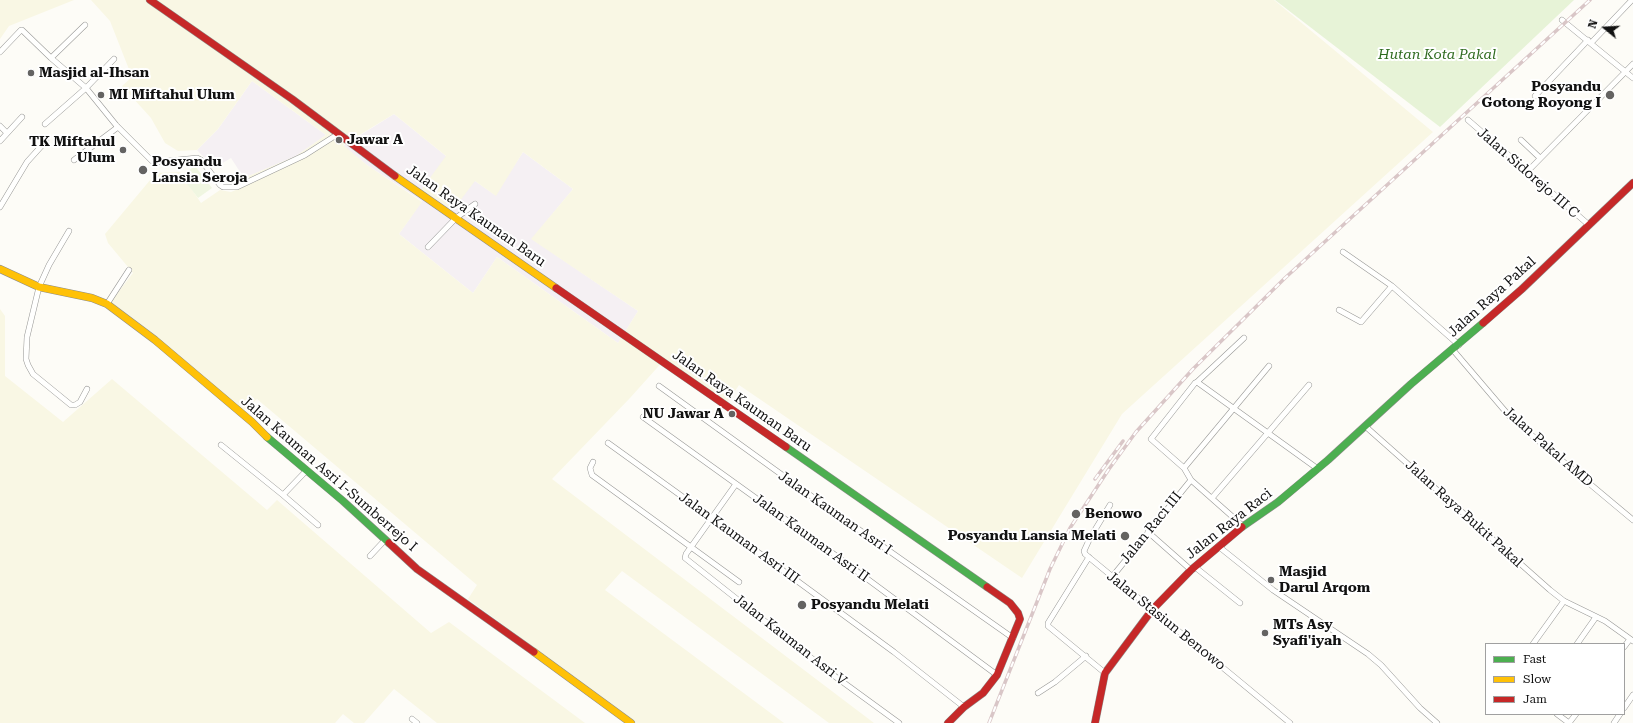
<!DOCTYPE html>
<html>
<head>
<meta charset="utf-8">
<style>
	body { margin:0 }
	#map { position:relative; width:1633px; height:723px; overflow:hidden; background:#fdfcf7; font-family:"Roboto Serif",serif }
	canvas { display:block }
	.legend { position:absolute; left:1485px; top:643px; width:140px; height:72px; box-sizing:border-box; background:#fff; border:1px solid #a0a0a0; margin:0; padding:5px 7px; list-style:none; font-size:12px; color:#111 }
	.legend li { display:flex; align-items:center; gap:8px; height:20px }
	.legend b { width:20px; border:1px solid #a0a0a0 }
	.north { position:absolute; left:1585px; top:8px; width:40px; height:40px; -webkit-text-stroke:3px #fff; paint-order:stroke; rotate:288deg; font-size:11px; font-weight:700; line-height:16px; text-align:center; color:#111 }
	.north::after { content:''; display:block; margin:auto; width:14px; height:18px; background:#111; clip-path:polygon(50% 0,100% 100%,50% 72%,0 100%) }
</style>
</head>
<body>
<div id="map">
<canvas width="1633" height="723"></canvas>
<ul class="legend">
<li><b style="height:5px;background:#4caf50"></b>Fast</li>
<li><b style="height:5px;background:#ffc107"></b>Slow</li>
<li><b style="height:5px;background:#c62828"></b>Jam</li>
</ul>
<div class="north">N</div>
</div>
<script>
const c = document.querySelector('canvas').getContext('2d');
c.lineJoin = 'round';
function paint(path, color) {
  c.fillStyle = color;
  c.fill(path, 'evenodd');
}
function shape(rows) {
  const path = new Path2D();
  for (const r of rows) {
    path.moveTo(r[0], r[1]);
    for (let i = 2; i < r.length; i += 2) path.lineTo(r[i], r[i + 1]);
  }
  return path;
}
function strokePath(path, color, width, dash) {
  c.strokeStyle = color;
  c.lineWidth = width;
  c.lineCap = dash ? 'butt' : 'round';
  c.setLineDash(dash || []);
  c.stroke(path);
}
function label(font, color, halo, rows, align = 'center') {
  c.font = font + ' "Roboto Serif",serif';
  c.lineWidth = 4;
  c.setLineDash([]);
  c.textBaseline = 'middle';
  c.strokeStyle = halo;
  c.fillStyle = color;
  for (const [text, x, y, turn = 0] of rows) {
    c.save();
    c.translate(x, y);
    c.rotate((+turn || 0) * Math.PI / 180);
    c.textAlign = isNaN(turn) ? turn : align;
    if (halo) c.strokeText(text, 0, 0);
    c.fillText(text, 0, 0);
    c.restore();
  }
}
paint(shape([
	[252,81,326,135,296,156,244,178,231,158,214,168,197,150,218,129],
	[394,114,446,156,475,181,495,195,523,152,573,189,532,239,638,311,618,343,497,257,473,293,399,234,422,201,367,165,343,146]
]), '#f5f0f3');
paint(shape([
	[0,0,74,0,9,26,0,39],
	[91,0,1274,0,1433,132,1122,414,1022,578,739,385,727,403,665,359,630,398,552,479,874,723,829,723,622,571,605,590,784,723,637,723,468,599,477,585,257,399,245,410,110,303,133,273,108,243,105,234,156,173,180,172,201,203,220,190,231,192,248,185,244,178,296,156,326,135,252,81,218,129,197,150,178,151,165,143,151,118,122,86,132,77,110,21],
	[394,114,446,156,421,190,453,210,475,181,496,196,523,152,573,189,531,239,638,311,618,343,497,257,473,293,399,234,422,202,367,165,343,145],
	[0,309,5,316,5,376,63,422,112,379,267,510,277,500,431,633,449,622,585,723,437,723,394,689,364,723,354,723,343,714,335,723,0,723]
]), '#f9f7e4');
paint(shape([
	[1275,0,1574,0,1440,127]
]), '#e7f3d7');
paint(shape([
	[195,166,212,188,198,198,181,176]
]), '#f0f6e1');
const street = shape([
	[1562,20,1633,78],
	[1591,43,1632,0],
	[0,52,21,30,22,30,51,58,86,88,116,125,152,161,158,162,197,158,201,160,220,185,223,187,237,187,305,155,338,134],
	[51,58,85,25],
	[1535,96,1588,40],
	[1468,120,1589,225],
	[45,124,86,88,114,59],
	[0,126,7,133],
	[1521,140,1540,158],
	[0,141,22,117],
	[74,160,118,127],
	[1527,172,1633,64],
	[0,207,27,162,46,141],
	[69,231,49,265,39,287,27,337,26,359,28,365,33,374,71,405,75,405,80,402,87,389],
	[428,247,456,218,475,204],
	[1343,252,1392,286],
	[107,304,129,270],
	[1339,310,1361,322,1392,286,1459,345],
	[1453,350,1511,418,1633,520],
	[1197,382,1244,338],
	[659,386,814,498,1013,638],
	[643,417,835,555,997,675],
	[1365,426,1550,590,1564,601,1605,621,1633,641],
	[608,443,712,518,755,550,894,652,964,707],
	[221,445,283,495,306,471],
	[593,462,590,468,592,475,739,582],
	[1184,468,1269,366],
	[736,484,686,554,685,558,829,672,899,723],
	[283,495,318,525],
	[1212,498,1309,385],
	[1110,505,1090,538,1084,551,1085,554,1290,723],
	[1243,526,1191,480,1184,468,1151,439,1195,383,1197,382,1318,469],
	[1148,532,1191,570],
	[1218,546,1273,590,1368,654,1381,665,1420,708,1437,723],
	[370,556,385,540],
	[1089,557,1048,623,1048,626,1105,673],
	[1195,567,1240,603],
	[1112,577,1191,480],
	[1533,644,1564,601],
	[1577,644,1596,617],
	[1624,647,1630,639],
	[1038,693,1055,682,1086,656],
	[1624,708,1633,695],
	[1557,714,1569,723],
	[412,719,417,723],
	[1569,723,1576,714],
	[1614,723,1620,714]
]);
const fast = shape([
	[267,437,343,501,389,543],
	[786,447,987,587],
	[1242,527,1278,502,1328,460,1411,384,1483,323]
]);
const slow = shape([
	[395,176,556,288],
	[0,269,39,287,92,298,107,304,155,340,252,422,267,437],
	[534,652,631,723]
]);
const jam = shape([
	[150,0,292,99,395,176],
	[556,288,786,447],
	[1483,323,1522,289,1633,183],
	[389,543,417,569,534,652],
	[948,723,964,707,983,693,997,675,1020,619,1018,613,1010,603,987,587],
	[1095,723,1105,673,1152,610,1191,570,1242,527]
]);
strokePath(street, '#979795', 6);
strokePath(fast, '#8e8d8b', 8);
strokePath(slow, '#8e8d8b', 8);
strokePath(jam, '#8e8d8b', 8);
strokePath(street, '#fffffe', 5);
strokePath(fast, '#4caf50', 7);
strokePath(slow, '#ffc107', 7);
strokePath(jam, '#c62828', 7);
const rail = shape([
	[1095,479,1123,441],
	[989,723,1050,569,1070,528,1109,469,1136,432,1193,369,1285,278,1590,0]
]);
strokePath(rail, '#d9c6c7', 3.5);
strokePath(rail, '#fff', 2, [6]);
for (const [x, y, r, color] of [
	[31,73,4,"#646362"],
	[101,95,4,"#646362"],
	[1610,95,5,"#646362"],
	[339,140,4,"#646362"],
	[123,150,4,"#646362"],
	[143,170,5,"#646362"],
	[732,414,4,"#646362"],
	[1076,514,5,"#646362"],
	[1125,536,5,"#646362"],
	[1271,580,4,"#646362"],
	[802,605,5,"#646362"],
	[1265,633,4,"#646362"]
]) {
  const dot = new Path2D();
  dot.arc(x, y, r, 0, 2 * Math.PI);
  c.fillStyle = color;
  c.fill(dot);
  strokePath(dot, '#fff', 1.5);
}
label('italic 14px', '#2f6b1f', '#fff', [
	["Hutan Kota Pakal",1437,55]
]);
label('bold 14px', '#111', '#fff', [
	["Masjid al-Ihsan",39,73],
	["Posyandu",1601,87,"right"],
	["Gotong Royong I",1601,103,"right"],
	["MI Miftahul Ulum",109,95],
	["Jawar A",347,140],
	["TK Miftahul",115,142,"right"],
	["Ulum",115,158,"right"],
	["Posyandu",152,162],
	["Lansia Seroja",152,178],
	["NU Jawar A",724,414,"right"],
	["Benowo",1085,514],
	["Posyandu Lansia Melati",1116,536,"right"],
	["Masjid",1279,572],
	["Darul Arqom",1279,588],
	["Posyandu Melati",811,605],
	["MTs Asy",1273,625],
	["Syafi'iyah",1273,641]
], 'left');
label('14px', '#111', '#fff', [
	["Jalan Sidorejo III C",1528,173,41],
	["Jalan Raya Kauman Baru",476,216,35],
	["Jalan Raya Pakal",1492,297,-42],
	["Jalan Raya Kauman Baru",742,401,35],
	["Jalan Pakal AMD",1548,447,41],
	["Jalan Kauman Asri I-Sumberrejo I",329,474,41],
	["Jalan Kauman Asri I",835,513,35],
	["Jalan Raya Bukit Pakal",1464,514,42],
	["Jalan Raya Raci",1229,524,-38],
	["Jalan Raci III",1151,528,-51],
	["Jalan Kauman Asri III",739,538,36],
	["Jalan Kauman Asri II",811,538,36],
	["Jalan Stasiun Benowo",1166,621,39],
	["Jalan Kauman Asri V",790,640,38]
]);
</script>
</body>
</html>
